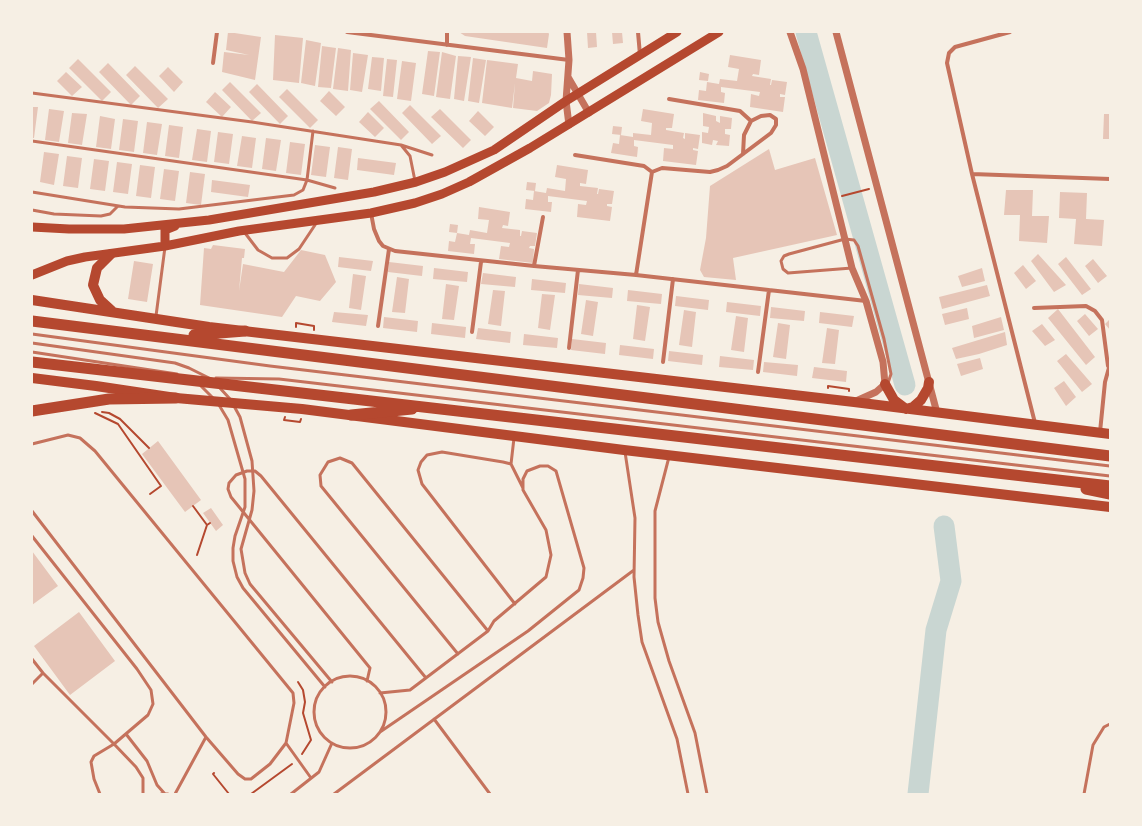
<!DOCTYPE html>
<html>
<head>
<meta charset="utf-8">
<style>
	body { margin:0 }
	#map { position:relative; width:1142px; height:826px; overflow:hidden; background:#f6efe4; font-family:"Asap Condensed",sans-serif }
	canvas { display:block }
	.frame { position:absolute; inset:0; border:33px solid #f6efe4; pointer-events:none }
</style>
</head>
<body>
<div id="map">
<canvas width="1142" height="826"></canvas>
<div class="frame"></div>
</div>
<script>
const c = document.querySelector('canvas').getContext('2d');
c.lineJoin = 'round';
function shape(rows) {
  const path = new Path2D();
  for (const r of rows) {
    if (r.length === 3) {
      path.moveTo(r[0] + r[2], r[1]);
      path.arc(r[0], r[1], r[2], 0, 2 * Math.PI);
      continue;
    }
    path.moveTo(r[0], r[1]);
    for (let i = 2; i < r.length; i += 2) path.lineTo(r[i], r[i + 1]);
  }
  return path;
}
function strokePath(path, color, width, dash) {
  c.strokeStyle = color;
  c.lineWidth = width;
  c.lineCap = dash ? 'butt' : 'round';
  c.setLineDash(dash || []);
  c.stroke(path);
}
function paint(path, color) {
  c.fillStyle = color;
  c.fill(path, 'evenodd');
}
strokePath(shape([
	[806,32,905,385],
	[918,794,936,630,951,581,944,526]
]), '#c9d6d2', 21);
paint(shape([
	[228,32,261,37,255,80,222,72,224,52,249,55,226,50],
	[459,32,548,32,549,34,547,48,465,36],
	[587,32,596,32,597,47,588,48],
	[612,32,622,32,623,43,613,44],
	[275,35,303,38,299,83,273,80],
	[306,40,321,43,315,86,301,83],
	[322,46,336,48,331,88,318,87],
	[338,48,351,50,348,91,333,89],
	[428,51,440,52,434,96,422,94],
	[442,52,456,56,450,99,436,97],
	[353,53,368,55,362,92,350,90],
	[730,55,761,60,759,75,753,74,752,76,771,79,770,85,771,85,772,80,787,82,785,95,780,94,780,97,785,97,783,112,750,107,751,94,759,96,760,92,721,87,721,92,725,93,724,103,698,100,699,90,706,91,707,82,719,84,720,79,737,81,739,69,728,67],
	[458,56,471,57,464,101,454,99],
	[372,57,384,58,381,91,368,89],
	[473,58,486,60,479,103,468,101],
	[78,59,111,92,102,101,69,68],
	[387,59,397,60,393,97,383,96],
	[487,60,518,64,516,78,532,81,533,71,552,74,551,95,549,103,537,111,513,108,515,83,512,108,482,103],
	[402,61,416,63,411,101,397,99],
	[108,63,140,96,131,105,99,72],
	[135,66,168,99,158,108,126,75],
	[168,67,183,82,174,92,159,76],
	[66,72,82,87,72,96,57,81],
	[700,72,709,74,708,81,699,80],
	[230,82,261,113,252,121,222,90],
	[257,84,288,116,280,124,249,92],
	[287,89,318,120,310,128,279,97],
	[329,91,345,107,336,116,320,101],
	[215,92,231,107,222,117,206,102],
	[379,101,409,132,401,140,370,109],
	[410,105,441,136,432,144,402,113],
	[32,107,38,107,34,138,32,138],
	[49,109,64,111,59,142,45,140],
	[440,109,471,140,463,148,431,117],
	[643,109,674,114,672,128,666,128,666,130,684,133,683,138,685,139,685,133,700,135,698,149,693,148,693,150,698,151,696,165,663,161,664,148,673,149,673,145,634,140,634,146,638,147,637,157,611,153,613,143,619,144,620,135,633,137,633,133,651,135,652,123,641,121],
	[478,111,494,127,485,136,469,121],
	[368,112,384,128,375,137,359,122],
	[72,113,87,114,82,145,68,143],
	[703,113,716,116,716,121,720,123,720,116,732,118,731,129,725,129,725,134,730,135,729,146,716,145,718,141,713,140,712,145,702,143,702,132,708,133,709,127,703,126],
	[1104,114,1110,114,1110,139,1103,139],
	[100,116,115,119,111,149,96,147],
	[123,119,138,121,134,152,119,150],
	[147,122,162,124,157,155,143,153],
	[169,125,183,127,179,158,165,156],
	[613,126,622,127,621,135,612,134],
	[197,129,211,131,207,162,192,160],
	[218,132,233,134,229,164,214,162],
	[242,136,256,138,252,168,237,166],
	[266,138,281,140,276,171,262,169],
	[290,142,305,144,301,175,286,173],
	[315,145,330,147,326,177,311,175],
	[338,147,352,149,348,180,334,178],
	[769,149,775,170,815,158,837,235,733,258,736,280,704,277,700,270,706,238,710,186],
	[44,152,59,154,54,185,40,182],
	[67,156,82,158,78,188,63,186],
	[358,158,396,163,394,175,357,170],
	[94,159,109,161,105,191,90,189],
	[117,162,132,164,128,194,113,192],
	[140,165,155,167,151,198,136,196],
	[557,165,588,170,586,184,580,183,580,186,598,188,597,194,598,194,599,189,614,191,612,204,607,204,607,206,612,207,610,221,577,217,578,204,586,205,587,201,548,196,548,202,552,202,551,212,525,209,526,199,533,200,534,191,546,193,547,188,565,191,566,179,555,177],
	[164,169,179,171,175,201,160,199],
	[190,172,205,174,201,205,186,203],
	[212,180,250,185,248,197,211,192],
	[527,182,536,183,535,191,526,190],
	[1006,190,1033,190,1032,216,1049,216,1047,243,1019,241,1020,215,1004,215],
	[1060,192,1087,193,1086,219,1104,220,1102,246,1074,244,1076,219,1059,218],
	[479,207,510,212,508,226,503,225,502,228,520,230,520,236,521,236,522,231,537,233,535,246,530,246,529,248,534,249,533,263,499,259,501,246,509,247,510,243,471,238,470,244,475,244,474,254,448,251,449,241,455,242,457,233,469,235,470,230,487,233,489,220,478,219],
	[450,224,458,225,457,233,449,232],
	[213,245,245,249,244,258,242,258,239,291,243,264,284,272,301,250,325,255,336,282,320,301,296,296,282,317,200,305,204,248,211,249],
	[1038,254,1066,285,1054,292,1031,261],
	[339,257,373,261,371,271,338,267],
	[1066,257,1091,289,1082,295,1058,264],
	[1093,259,1107,276,1098,283,1085,266],
	[134,261,153,264,147,302,128,299],
	[389,262,423,266,422,276,388,272],
	[1023,265,1036,281,1026,289,1014,273],
	[434,268,468,272,467,282,433,279],
	[982,268,985,281,962,287,958,276],
	[483,273,516,277,515,287,481,284],
	[353,274,366,276,361,310,349,308],
	[397,277,409,279,405,313,392,312],
	[532,279,566,283,565,293,531,290],
	[446,284,459,286,454,320,442,319],
	[579,284,613,288,612,298,578,295],
	[987,285,990,296,942,309,939,297],
	[493,290,505,291,501,326,488,324],
	[628,290,662,294,661,304,627,301],
	[542,294,555,295,550,330,538,328],
	[676,296,709,300,708,310,675,306],
	[586,300,598,302,593,336,581,334],
	[727,302,761,306,760,316,726,312],
	[637,305,650,307,645,341,633,339],
	[771,307,805,311,804,321,770,318],
	[967,308,969,319,945,325,942,314],
	[1058,309,1095,357,1086,365,1048,318],
	[684,310,696,312,692,347,679,345],
	[334,312,368,315,366,326,332,322],
	[820,312,854,316,852,327,819,323],
	[1085,314,1098,329,1089,336,1077,321],
	[736,316,748,318,744,352,731,350],
	[384,317,418,321,417,332,383,328],
	[1001,317,1004,330,974,338,972,326],
	[1110,319,1110,330,1105,324],
	[432,323,466,327,465,338,431,334],
	[778,323,790,325,786,359,773,357],
	[1042,324,1055,340,1045,346,1032,331],
	[478,328,511,332,510,343,476,339],
	[827,328,839,330,835,364,822,363],
	[1005,332,1007,345,979,354,956,359,952,348],
	[524,334,558,338,557,348,523,345],
	[572,339,606,343,605,354,571,350],
	[620,345,654,349,653,359,619,355],
	[669,351,703,355,702,365,668,361],
	[1066,354,1092,384,1082,392,1057,361],
	[720,356,754,360,753,370,719,367],
	[980,358,983,369,961,376,957,364],
	[764,362,798,365,797,376,763,372],
	[814,367,847,371,846,382,812,378],
	[1064,381,1076,397,1066,406,1054,388],
	[158,441,201,500,185,512,142,454],
	[211,508,223,525,216,531,203,513],
	[32,551,58,586,32,605],
	[79,612,115,661,70,695,34,646]
]), '#e6c5b7');
strokePath(shape([
	[842,196,869,189],
	[296,327,296,323,314,326,314,330],
	[828,388,828,386,849,389,849,391],
	[102,412,109,413,120,419,149,448],
	[95,413,118,424,161,486,150,494],
	[285,417,284,420,300,422,301,419],
	[193,506,207,525,210,523],
	[197,555,207,525],
	[298,682,303,690,305,702,303,713,311,740,302,754],
	[214,773,213,774,229,794],
	[251,794,292,764]
]), '#b5482f', 2);
strokePath(shape([
	[32,93,252,122,401,145,410,156,415,181],
	[313,131,307,180,335,188],
	[32,141,307,180,303,190,294,195,179,209,125,207,32,192],
	[401,145,432,155],
	[32,210,54,214,101,216,110,214,118,206],
	[245,233,258,250,272,258,287,258,299,249,317,222],
	[852,268,788,273,783,269,781,261,784,256,789,254,845,239,854,240,858,246,884,339,891,374,888,383],
	[156,316,165,247],
	[32,334,270,366,1110,466],
	[32,343,175,363,189,368,209,378],
	[32,352,177,374],
	[216,378,279,379,1110,476],
	[201,386,214,399],
	[219,387,230,399],
	[219,405,228,420,245,479,245,507,235,536,233,548,233,561,237,577,243,588,325,687],
	[234,406,240,417,252,461,254,491,252,510,241,549,245,573,250,584,332,682],
	[32,444,68,435,80,438,95,451,293,693,294,703,286,743,270,764,251,779,245,779,238,774,206,737,32,511],
	[625,452,635,518,634,577,638,615,642,642,677,739,688,794],
	[669,457,655,511,655,598,658,622,669,661,695,733,707,794],
	[511,464,514,438],
	[32,536,137,669,151,690,153,704,148,715,114,744,94,756,91,762,94,779,100,794],
	[515,604,422,484,418,470,421,462,427,455,442,452,503,462,511,464,523,488],
	[458,654,321,486,320,475,328,462,340,458,352,463,488,631],
	[32,659,43,673],
	[350,712,36],
	[367,681,370,668,231,497,228,489,229,483,236,475,247,471,255,471,261,476,426,678],
	[32,684,43,673,114,744,136,767,143,778,143,794],
	[380,693,410,690,488,631,494,621,546,577,551,555,546,530,523,490,523,479,527,471,540,466,548,466,556,471,584,568,583,578,579,590,528,631,380,732],
	[434,719,490,794],
	[126,734,147,761,157,785,165,794],
	[286,743,311,778],
	[161,794,168,794],
	[175,794,206,737],
	[291,794,319,772,332,743],
	[334,794,634,570],
	[1084,794,1093,745,1104,727,1110,724]
]), '#c5725c', 3);
strokePath(shape([
	[347,32,569,60],
	[447,32,447,45],
	[638,32,640,55],
	[1010,32,955,47,949,53,947,63,972,174,1035,423],
	[213,63,217,32],
	[669,99,740,111,751,121],
	[575,155,644,166,652,172],
	[972,174,1110,179],
	[371,213,374,229,379,241,383,246,395,251,534,266],
	[543,217,534,266,636,275,866,301],
	[636,275,652,172,662,168,710,172,718,170,727,166,771,133,776,125,776,119,770,115,761,116,751,121,744,135,743,154],
	[1034,308,1086,306,1095,311,1102,320,1108,366],
	[378,326,389,249],
	[472,332,481,262],
	[569,348,578,270],
	[663,362,673,279],
	[758,372,769,290],
	[1100,432,1105,382,1110,364]
]), '#c5725c', 4);
strokePath(shape([
	[567,32,569,60,566,101,569,125],
	[790,32,803,69,852,268,866,301,883,362,885,384,876,392,856,401],
	[836,32,937,413],
	[568,77,589,113]
]), '#c5725c', 7);
strokePath(shape([
	[32,227,69,229,124,229,209,220,374,192,416,182,445,172,494,150,566,101,677,32],
	[165,246,165,230,175,226],
	[32,275,67,261,85,257,165,246,239,231,371,213,415,203,442,194,469,182,530,148,719,32]
]), '#b5482f', 9);
strokePath(shape([
	[111,254,97,268,93,285,100,300,112,311],
	[32,300,209,327,854,402,1110,434],
	[32,378,96,386,176,398,302,409,624,450,1110,507],
	[885,384,894,400,906,409,913,407,921,400,928,388,929,382]
]), '#b5482f', 10);
strokePath(shape([
	[32,321,1110,456],
	[194,335,245,331],
	[32,362,1110,486],
	[32,411,109,399,176,398],
	[351,415,412,409],
	[1086,489,1110,494]
]), '#b5482f', 11);
</script>
</body>
</html>
